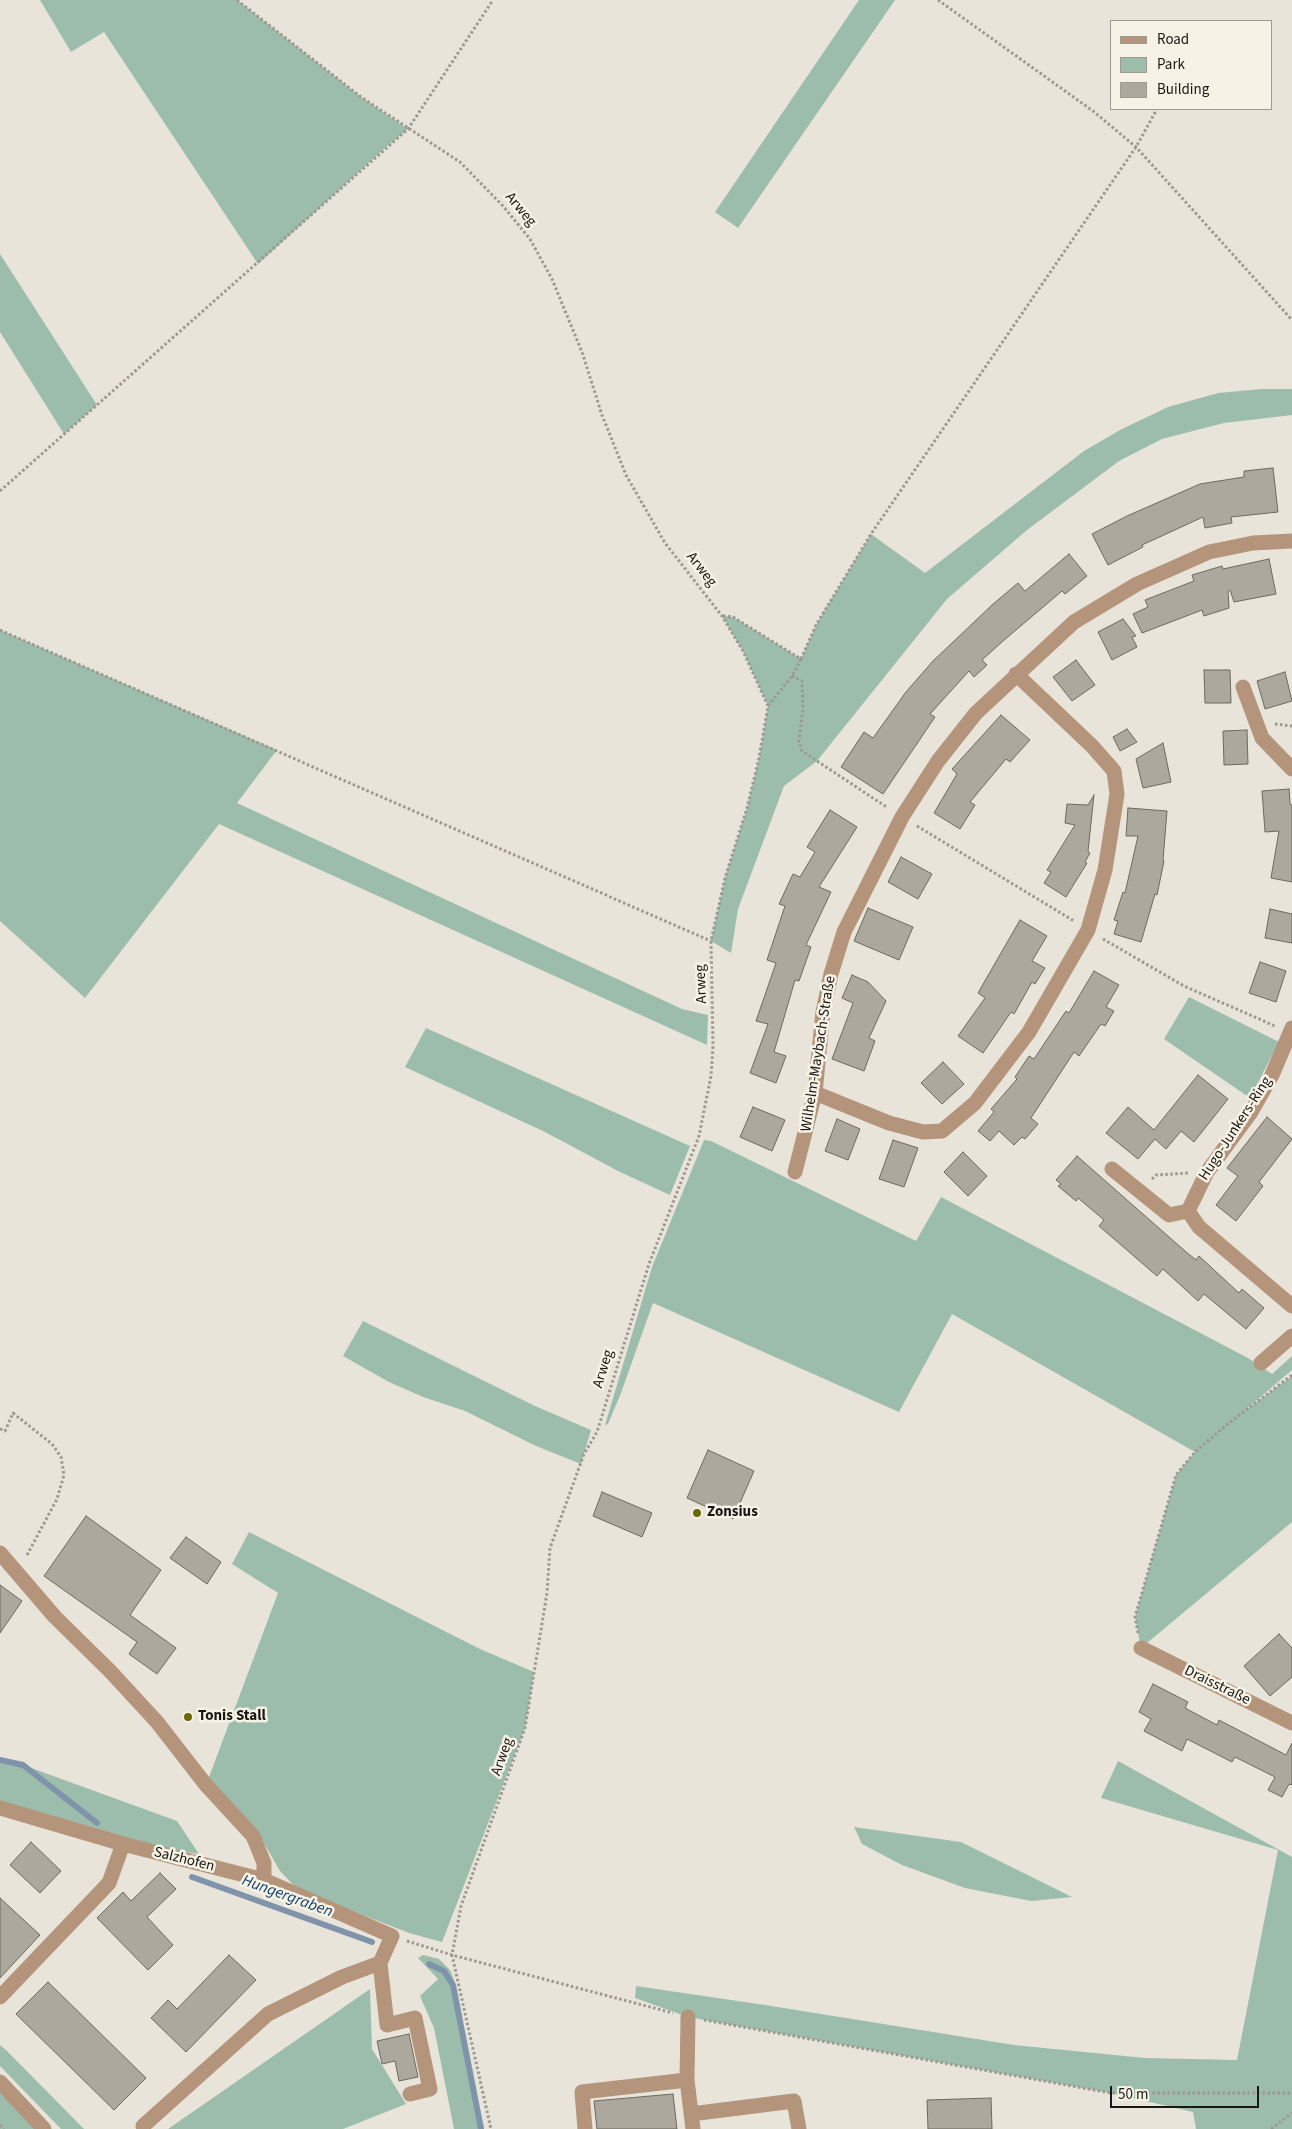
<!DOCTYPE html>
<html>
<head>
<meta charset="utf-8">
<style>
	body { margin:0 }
	#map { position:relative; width:1292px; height:2129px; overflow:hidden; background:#e9e4d9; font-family:"Source Sans 3",sans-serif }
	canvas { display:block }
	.legend { position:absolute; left:1110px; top:20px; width:162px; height:90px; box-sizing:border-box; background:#f6f2e6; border:1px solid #9e9a92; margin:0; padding:6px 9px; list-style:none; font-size:15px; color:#191713 }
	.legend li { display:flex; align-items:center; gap:10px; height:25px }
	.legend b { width:25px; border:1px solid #9e9a92 }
	.scale { position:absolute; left:1110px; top:2086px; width:149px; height:22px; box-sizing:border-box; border:2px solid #191713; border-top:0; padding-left:6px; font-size:15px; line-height:18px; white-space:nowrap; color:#191713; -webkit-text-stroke:4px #f6f2e6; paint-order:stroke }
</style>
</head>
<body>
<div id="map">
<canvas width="1292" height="2129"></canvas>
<ul class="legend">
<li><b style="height:6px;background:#b4957b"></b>Road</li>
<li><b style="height:14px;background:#9dbdac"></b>Park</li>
<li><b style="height:14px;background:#aca89d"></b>Building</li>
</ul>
<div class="scale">50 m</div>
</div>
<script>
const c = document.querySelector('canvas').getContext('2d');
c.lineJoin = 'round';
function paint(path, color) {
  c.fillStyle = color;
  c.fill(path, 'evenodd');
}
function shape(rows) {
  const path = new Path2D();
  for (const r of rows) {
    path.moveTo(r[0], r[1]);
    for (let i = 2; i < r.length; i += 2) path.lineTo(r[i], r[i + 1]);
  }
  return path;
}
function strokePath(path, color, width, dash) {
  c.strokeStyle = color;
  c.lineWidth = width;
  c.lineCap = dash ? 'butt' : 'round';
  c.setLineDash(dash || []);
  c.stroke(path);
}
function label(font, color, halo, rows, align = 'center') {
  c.font = font + ' "Source Sans 3",sans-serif';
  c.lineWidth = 5;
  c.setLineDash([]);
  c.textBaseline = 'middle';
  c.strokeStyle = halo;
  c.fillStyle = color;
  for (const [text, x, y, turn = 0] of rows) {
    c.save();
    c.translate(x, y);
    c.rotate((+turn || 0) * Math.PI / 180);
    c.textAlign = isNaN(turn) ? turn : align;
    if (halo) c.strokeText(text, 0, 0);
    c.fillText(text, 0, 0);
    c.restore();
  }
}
paint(shape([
	[40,0,237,0,361,97,408,129,385,148,258,264,104,32,71,52],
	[859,0,895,0,738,228,715,212],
	[0,254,97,405,64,434,0,332],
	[1262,389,1292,389,1292,415,1224,423,1162,439,1119,461,1027,530,947,599,817,761,784,786,738,909,731,953,711,941,725,878,747,808,759,758,768,706,743,651,722,616,733,617,801,659,816,625,871,534,925,573,1084,451,1120,430,1168,407,1218,393],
	[0,630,277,750,237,803,682,1009,708,1015,707,1045,219,824,85,998,0,921],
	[1189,997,1279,1042,1250,1098,1164,1039],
	[426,1028,690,1146,670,1195,618,1171,545,1132,405,1067],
	[704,1140,711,1141,916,1241,941,1197,1248,1358,1272,1374,1292,1356,1292,1370,1243,1412,1292,1376,1292,1522,1141,1648,1135,1617,1176,1475,1195,1452,952,1314,899,1412,653,1303,621,1393,608,1424,605,1425,652,1267],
	[363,1321,535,1406,591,1430,581,1464,536,1446,465,1411,423,1397,389,1382,343,1356],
	[249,1532,480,1649,534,1672,525,1728,442,1942,409,1933,298,1890,280,1871,258,1833,206,1785,278,1593,232,1564],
	[0,1760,23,1765,177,1821,199,1854,123,1844,0,1808],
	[1118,1761,1292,1857,1292,2129,1196,2129,1193,2112,1111,2093,688,2017,635,1998,636,1986,765,2005,1014,2045,1145,2058,1237,2060,1278,1850,1101,1798],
	[854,1827,961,1842,1072,1897,1031,1901,965,1888,902,1865,862,1844],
	[423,1955,439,1959,450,1970,454,1980,484,2129,454,2129,434,2028,420,1996,438,1979,418,1958],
	[370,1989,372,2049,406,2104,343,2129,168,2129],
	[0,2045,7,2051,84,2129,61,2129,0,2066],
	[0,2092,35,2129,0,2129]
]), '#9dbdac');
strokePath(shape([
	[0,1760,23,1765,97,1823],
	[192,1877,372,1942],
	[429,1964,444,1971,453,1985,481,2129]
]), '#7f94aa', 6);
const building = shape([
	[1273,468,1278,512,1231,517,1232,523,1205,528,1203,517,1142,545,1143,547,1108,565,1092,534,1127,516,1200,484,1244,477,1244,471,1273,468],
	[1069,554,1087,576,1065,594,1062,591,1003,641,982,660,987,665,974,677,969,671,930,714,935,717,883,794,841,767,864,732,873,738,906,692,933,661,992,605,1018,583,1025,591,1069,554],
	[1269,559,1276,594,1234,602,1230,590,1228,591,1229,608,1204,616,1202,610,1142,633,1133,614,1148,607,1145,600,1194,581,1192,575,1222,566,1223,569,1269,559],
	[1123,619,1136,636,1132,637,1137,647,1112,660,1098,632,1123,619],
	[1076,660,1095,685,1072,701,1053,677,1076,660],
	[1204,670,1230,670,1231,703,1205,703,1204,670],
	[1285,672,1292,701,1265,709,1257,681,1285,672],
	[1001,715,1030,740,1010,762,1006,759,970,802,975,805,960,829,934,813,957,774,952,769,1001,715],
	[1127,729,1137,742,1120,751,1113,737,1127,729],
	[1247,730,1248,764,1224,765,1223,731,1247,730],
	[1163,743,1171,782,1143,788,1136,759,1163,743],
	[1289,789,1290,804,1292,805,1292,882,1271,878,1279,831,1265,832,1262,791,1289,789],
	[1094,795,1088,851,1090,853,1085,862,1087,863,1066,897,1044,883,1051,872,1047,870,1075,825,1065,823,1067,804,1088,805,1094,795],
	[1128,808,1167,811,1163,860,1164,861,1157,895,1155,894,1141,942,1114,934,1118,921,1114,920,1123,892,1125,893,1138,836,1126,836,1128,808],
	[830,810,857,827,819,887,831,892,806,945,811,947,799,981,795,980,774,1052,786,1056,776,1083,750,1073,768,1024,756,1021,776,963,767,960,785,906,779,904,793,874,800,877,815,852,807,847,830,810],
	[901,857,932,874,918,899,888,882,901,857],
	[868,908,913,927,899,960,854,941,868,908],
	[1270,909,1292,914,1292,943,1265,938,1270,909],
	[1020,920,1047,936,1032,961,1045,968,1035,984,1032,982,1014,1014,1011,1012,983,1053,958,1036,985,998,978,993,1020,920],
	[1260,962,1286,971,1276,1002,1249,993,1260,962],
	[1094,971,1119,985,1106,1007,1114,1011,1105,1026,1101,1024,1079,1056,1074,1052,1031,1118,1038,1124,1025,1139,1022,1137,1014,1145,999,1131,990,1141,978,1131,994,1112,991,1109,1017,1079,1015,1077,1029,1056,1034,1059,1066,1011,1069,1013,1094,971],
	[852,975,868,982,886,1001,869,1038,875,1041,864,1071,832,1059,853,1003,842,998,852,975],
	[943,1062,964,1084,942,1104,921,1083,943,1062],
	[1198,1075,1228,1099,1194,1142,1181,1131,1166,1149,1155,1139,1138,1159,1106,1133,1128,1107,1154,1130,1198,1075],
	[753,1107,785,1120,772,1151,740,1137,753,1107],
	[1267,1117,1292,1139,1259,1182,1263,1186,1236,1221,1216,1205,1238,1176,1227,1168,1267,1117],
	[837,1119,860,1129,848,1160,825,1151,837,1119],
	[893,1140,918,1148,904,1187,879,1179,893,1140],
	[963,1152,987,1176,968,1196,944,1172,963,1152],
	[1077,1156,1185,1251,1196,1260,1199,1256,1239,1293,1242,1289,1264,1308,1246,1329,1204,1294,1198,1301,1163,1269,1157,1276,1099,1226,1104,1220,1078,1198,1076,1201,1058,1186,1061,1184,1056,1180,1077,1156],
	[708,1450,754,1471,733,1519,687,1498,708,1450],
	[602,1492,652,1513,642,1537,593,1516,602,1492],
	[86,1516,161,1570,130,1615,176,1648,157,1674,129,1654,137,1642,44,1576,86,1516],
	[186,1537,221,1562,207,1584,170,1558,186,1537],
	[0,1585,22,1601,0,1633,0,1585],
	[1279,1634,1292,1648,1292,1677,1270,1696,1244,1666,1279,1634],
	[1153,1684,1188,1702,1185,1708,1217,1725,1219,1720,1286,1755,1292,1743,1292,1785,1289,1784,1282,1797,1268,1790,1275,1777,1235,1757,1232,1762,1187,1739,1182,1751,1144,1731,1151,1719,1139,1712,1153,1684],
	[31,1842,61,1871,40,1893,10,1865,31,1842],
	[160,1873,176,1889,147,1917,173,1945,148,1970,97,1918,123,1892,131,1901,160,1873],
	[0,1898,40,1935,0,1978,0,1898],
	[229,1955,256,1980,186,2052,151,2018,168,2000,177,2009,229,1955],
	[48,1982,146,2078,114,2110,16,2014,48,1982],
	[409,2034,418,2077,399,2081,395,2061,382,2064,377,2041,409,2034],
	[673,2094,677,2129,597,2129,594,2101,673,2094],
	[991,2098,992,2129,928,2129,927,2100,991,2098]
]);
paint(building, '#aca89d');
strokePath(building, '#6d695f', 1);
strokePath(shape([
	[237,0,361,97,460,162,503,206,530,239,552,279,582,352,602,415,626,475,665,543,722,616,743,651,768,706,759,758,747,808,725,878,711,941,713,1047,711,1076,699,1136,649,1264,597,1432,584,1454,550,1548,547,1593,525,1728,461,1906,452,1955,491,2129],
	[938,0,1093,111,1136,147,1292,320],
	[0,491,408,129,493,0],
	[723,616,733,617,801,659,792,676,768,706],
	[0,630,711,941],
	[801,659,816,625,871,534,1136,147,1157,109],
	[792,676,802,681,803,709,799,741,802,751,888,808],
	[1275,724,1292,726],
	[917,826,1074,921],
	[1103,939,1184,986,1275,1026],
	[1152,1179,1156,1175,1189,1173],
	[0,1429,5,1431,13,1413,52,1444,61,1457,64,1475,57,1499,26,1557],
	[1138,1633,1135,1617,1176,1475,1195,1452,1229,1423,1292,1375],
	[407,1941,452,1955,673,2013],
	[704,2020,1111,2093,1292,2093],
	[0,2125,4,2129],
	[1271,2129,1292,2113]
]), '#9c988f', 3, [2.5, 2.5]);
strokePath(shape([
	[1243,687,1262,738,1292,769],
	[1292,1028,1272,1075,1251,1112,1207,1172,1188,1211,1199,1227,1292,1306],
	[815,1093,889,1123,923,1132,942,1131,975,1103,1029,1032,1088,930,1105,870,1117,794,1114,771,1092,746,1016,674],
	[1112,1169,1169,1215,1188,1211],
	[795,1172,815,1093,823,1012,831,974,844,932,902,817,938,761,976,713,1074,622,1137,584,1209,552,1253,543,1292,541],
	[1261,1363,1292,1336],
	[0,1553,55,1617,110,1671,157,1722,206,1785,253,1836,264,1863,264,1880],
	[1141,1648,1292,1723],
	[0,1808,123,1844,264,1880,392,1936,380,1963,342,1977,268,2014,143,2126],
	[380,1963,387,2025,415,2018,430,2089,410,2094],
	[0,1997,109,1883,123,1844],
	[687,2080,688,2017],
	[0,2082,44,2129],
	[691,2114,794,2101,799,2129],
	[585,2129,582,2092,687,2080,693,2129]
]), '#b4957b', 15);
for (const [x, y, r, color] of [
	[697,1513,5,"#6d6800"],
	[188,1717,5,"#6d6800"]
]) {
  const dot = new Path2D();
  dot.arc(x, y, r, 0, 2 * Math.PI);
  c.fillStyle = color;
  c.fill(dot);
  strokePath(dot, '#f6f2e6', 2);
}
label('15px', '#191713', '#f6f2e6', [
	["Arweg",520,210,50],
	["Arweg",701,570,52],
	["Arweg",702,984,-92],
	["Wilhelm-Maybach-Straße",819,1054,-81],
	["Hugo-Junkers-Ring",1236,1129,-57],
	["Arweg",604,1369,-73],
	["Draisstraße",1217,1686,26],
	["Arweg",503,1757,-70],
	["Salzhofen",184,1860,14]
]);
label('bold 15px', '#191713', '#f6f2e6', [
	["Zonsius",707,1513],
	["Tonis Stall",198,1717]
], 'left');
label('italic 16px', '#14416a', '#f6f2e6', [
	["Hungergraben",287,1897,20]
]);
</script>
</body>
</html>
